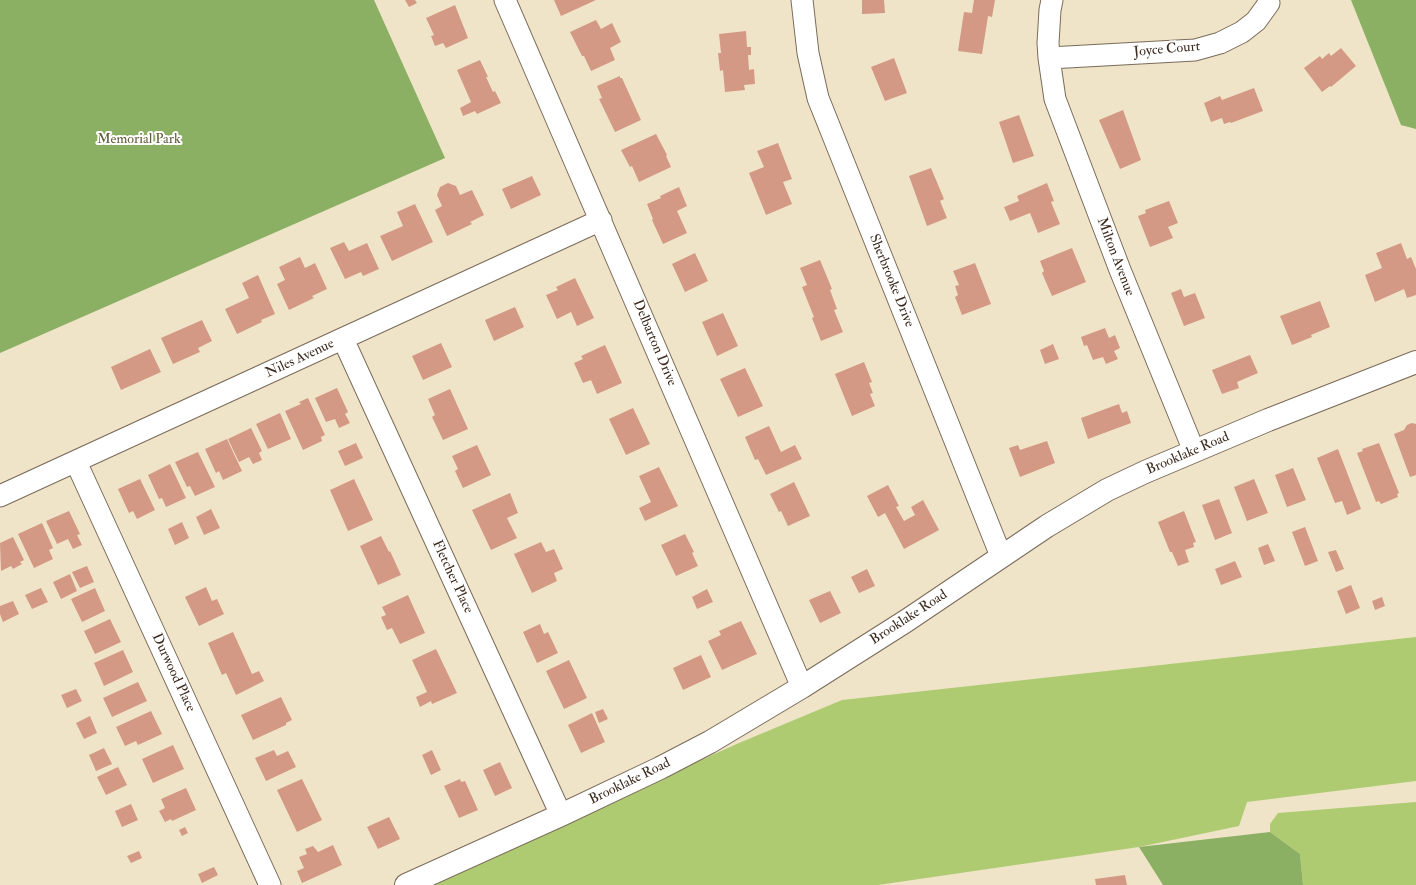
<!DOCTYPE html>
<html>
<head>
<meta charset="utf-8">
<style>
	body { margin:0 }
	canvas { display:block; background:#efe4c8 }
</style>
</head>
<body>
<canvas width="1416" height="885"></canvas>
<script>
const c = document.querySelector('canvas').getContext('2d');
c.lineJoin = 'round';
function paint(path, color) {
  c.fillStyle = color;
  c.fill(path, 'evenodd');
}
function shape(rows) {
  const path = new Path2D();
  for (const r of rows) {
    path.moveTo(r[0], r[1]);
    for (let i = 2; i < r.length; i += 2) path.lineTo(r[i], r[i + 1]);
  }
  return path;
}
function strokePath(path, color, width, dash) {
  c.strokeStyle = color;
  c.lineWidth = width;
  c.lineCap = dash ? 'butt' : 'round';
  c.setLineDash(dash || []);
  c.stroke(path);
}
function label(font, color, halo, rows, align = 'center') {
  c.font = font + ' "IM FELL Double Pica",serif';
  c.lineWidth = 4;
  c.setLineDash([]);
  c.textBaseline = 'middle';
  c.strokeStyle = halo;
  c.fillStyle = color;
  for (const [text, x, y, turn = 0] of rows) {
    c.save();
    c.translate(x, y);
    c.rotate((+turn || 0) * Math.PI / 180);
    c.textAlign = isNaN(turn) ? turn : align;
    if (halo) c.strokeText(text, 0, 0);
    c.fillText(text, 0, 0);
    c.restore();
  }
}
paint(shape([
	[1416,637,1416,781,1247,802,1239,826,1139,847,878,885,423,885,739,743,842,700],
	[1416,802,1416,885,1303,885,1300,854,1270,832,1270,824,1278,813]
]), '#afcb71');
paint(shape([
	[0,0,374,0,445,158,0,353],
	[1351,0,1416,0,1416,129,1401,125],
	[1270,832,1300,854,1303,885,1163,885,1139,847]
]), '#8baf63');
paint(shape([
	[405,0,415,0,417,3,409,7],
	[554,0,596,0,561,16],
	[862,0,884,0,885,13,862,14],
	[974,0,995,0,992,17,988,16,982,54,958,51,964,12,972,13],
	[455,5,468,38,446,48,443,43,435,46,431,36,434,35,426,18],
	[596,20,601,29,612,23,621,42,610,48,615,60,591,71,584,56,582,56,570,32],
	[746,31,747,47,751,47,751,55,748,55,749,70,754,69,755,84,744,85,745,90,725,92,723,70,720,71,718,53,721,53,719,34],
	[1341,48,1356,66,1331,87,1330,86,1322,92,1304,68,1320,56,1322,59,1329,53,1331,56],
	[894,58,907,93,885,101,871,67],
	[480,60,488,77,486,77,493,92,495,91,501,103,477,114,475,111,463,116,460,108,471,102,457,70],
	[620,76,620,78,622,78,641,120,615,132,599,99,602,98,597,86],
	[1254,88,1263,111,1231,123,1230,122,1224,124,1222,118,1211,122,1204,103,1220,96,1222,100],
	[1123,110,1141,160,1120,169,1099,120],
	[1019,115,1034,156,1013,163,999,122],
	[656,134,667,155,666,156,671,167,639,182,632,166,630,167,621,150],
	[778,143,792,179,783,182,792,204,766,215,749,173,764,167,757,151],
	[931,168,944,199,940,201,947,218,927,226,909,176],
	[532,176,541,195,511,209,502,189],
	[448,183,456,186,460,195,472,190,484,215,470,222,472,224,447,236,435,210,442,206,437,195,440,187],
	[1047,183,1054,201,1051,202,1060,224,1038,233,1030,213,1010,221,1004,207,1019,201,1017,196],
	[679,187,687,206,677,211,687,233,663,244,652,220,653,219,647,204,661,198,660,196],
	[1169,201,1178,223,1168,227,1173,238,1150,247,1138,216,1146,213,1145,210],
	[415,204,433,242,392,261,380,236,403,226,397,212],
	[344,242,349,251,367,243,379,269,363,276,361,272,345,279,330,248],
	[1401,243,1407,259,1411,257,1416,269,1416,295,1407,298,1404,289,1375,302,1365,275,1382,268,1376,253],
	[1072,248,1086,282,1052,296,1042,273,1044,271,1040,261],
	[695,253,708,281,685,292,672,264],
	[300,257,305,268,315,263,327,289,312,296,314,298,289,310,277,284,285,280,279,267],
	[820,260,832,289,830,290,837,309,834,310,843,332,821,341,812,318,814,317,802,287,807,285,800,268],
	[975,263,991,304,962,315,955,297,958,295,955,286,959,285,953,271],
	[258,275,275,314,261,320,262,322,237,334,225,309,249,298,242,283],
	[575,278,594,318,577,326,571,312,557,319,546,295,558,290,556,287],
	[1181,289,1184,297,1195,293,1205,318,1184,326,1171,293],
	[1320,301,1330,327,1311,335,1312,337,1292,345,1280,316],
	[515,307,524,327,494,341,485,320],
	[723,313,738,346,717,356,702,322],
	[202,320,212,341,198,348,200,352,173,364,161,338],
	[1105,328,1109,338,1115,335,1120,348,1114,351,1118,359,1106,364,1103,357,1093,360,1087,345,1084,346,1081,337],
	[441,343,452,367,423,380,412,356],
	[1053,344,1059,359,1045,364,1040,350],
	[605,345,622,383,597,394,591,380,583,383,574,363,583,359,581,356],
	[150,349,161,372,121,390,111,367],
	[1250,355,1258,373,1237,382,1239,388,1222,394,1212,370],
	[864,362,872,382,869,383,873,393,870,394,875,406,852,416,835,374],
	[745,368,763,406,738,417,720,379],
	[337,388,348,412,345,414,350,423,339,428,335,419,326,422,315,398],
	[450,389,468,429,443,440,432,417,435,415,428,399],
	[308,398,325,435,321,437,322,441,303,450,285,411,301,404,299,402],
	[1119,404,1122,413,1127,411,1131,423,1088,439,1081,418],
	[633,408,650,444,626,455,609,419],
	[280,413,291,439,268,449,256,424],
	[1412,423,1416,424,1416,475,1410,477,1394,434,1404,430,1407,425],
	[769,426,781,452,795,445,802,459,766,475,758,459,755,460,745,437],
	[251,428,262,451,259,453,262,460,253,464,249,457,239,462,228,439],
	[227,439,242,471,223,480,219,471,216,473,205,449],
	[1047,441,1055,463,1020,477,1009,448,1018,445,1020,450],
	[356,443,363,458,345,466,338,451],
	[1379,443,1399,493,1397,494,1398,497,1381,504,1379,501,1376,502,1357,453,1363,451,1362,449],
	[477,445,491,475,463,488,455,471,458,469,452,456],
	[1338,449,1361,509,1347,515,1342,501,1335,503,1317,458],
	[198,452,215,487,195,496,190,486,187,487,175,462],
	[170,464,186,498,166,507,162,498,159,499,148,475],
	[659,467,678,506,645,521,639,508,651,502,639,476],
	[1293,468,1306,500,1287,507,1275,475],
	[140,479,155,510,137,519,133,511,129,513,118,489],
	[354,479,373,520,348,531,330,490],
	[1254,479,1268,513,1247,521,1234,487],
	[794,482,810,516,788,526,781,511,779,512,770,494],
	[888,485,899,506,896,507,904,521,915,515,911,507,923,500,939,530,904,549,885,513,878,517,867,496],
	[510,493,518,513,507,518,517,538,491,550,472,510],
	[1219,499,1232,533,1215,540,1202,505],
	[211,509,220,528,204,535,196,517],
	[69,511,80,534,77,535,82,545,73,549,68,539,57,544,46,521],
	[1184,511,1196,542,1193,543,1194,547,1185,550,1189,562,1178,566,1172,552,1170,552,1158,522],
	[182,522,189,538,175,545,168,529],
	[42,523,53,548,49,550,53,559,34,568,18,534],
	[1305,527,1318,561,1305,566,1292,532],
	[685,534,694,552,692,553,698,566,676,576,661,545],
	[381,536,389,552,390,551,401,575,378,585,360,546],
	[13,537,24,560,20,562,22,564,13,569,11,566,1,571,0,543],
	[541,542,546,552,554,549,563,569,554,573,557,581,532,593,514,554],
	[1268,544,1275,561,1264,565,1258,548],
	[1336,550,1344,569,1336,572,1328,552],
	[1235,561,1242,577,1221,585,1215,569],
	[87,566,94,582,80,588,72,572],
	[867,569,875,586,859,593,851,577],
	[70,574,77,591,61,599,53,582],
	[1351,585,1360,608,1346,614,1337,591],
	[206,587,212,601,217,599,224,614,199,626,185,597],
	[41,588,48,602,32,609,25,595],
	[95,588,105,611,82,622,71,599],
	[707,589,713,602,697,609,692,597],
	[830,591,841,613,820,623,809,600],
	[408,595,425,633,400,644,392,628,387,630,381,617,386,615,382,607],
	[1382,597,1385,606,1375,610,1372,601],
	[13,601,19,614,3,622,0,614,0,606],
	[110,619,121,642,95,654,84,631],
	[741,621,757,654,722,670,708,641,721,635,719,631],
	[540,624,544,634,548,632,558,653,537,663,523,632],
	[233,632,252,674,259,671,264,681,236,695,226,673,222,675,208,643],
	[436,649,457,693,432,704,431,701,420,707,416,697,427,692,412,660],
	[123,650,133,672,104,686,94,663],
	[701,655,711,677,683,690,673,668],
	[569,660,587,698,564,709,546,671],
	[138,682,147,701,112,717,103,698],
	[76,689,82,701,67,708,61,695],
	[281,697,292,720,286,723,286,725,253,740,241,715],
	[603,709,608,719,599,723,595,712],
	[151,711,162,734,138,745,136,741,125,746,116,727],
	[592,713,605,742,581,753,568,725],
	[90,716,97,733,84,739,76,723],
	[173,745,184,769,153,783,142,759],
	[104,748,112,764,96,771,89,755],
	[274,750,277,756,288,751,296,767,266,781,255,758],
	[432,750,441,770,431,775,422,755],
	[500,762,512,788,495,796,483,770],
	[118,767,127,785,106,795,97,777],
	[302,779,322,820,297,832,277,790],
	[460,779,461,782,465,781,478,810,459,818,444,786],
	[186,788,196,810,172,821,171,819,165,822,159,811,165,808,161,799],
	[131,804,138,820,122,827,115,811],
	[389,817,400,839,378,849,367,827],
	[185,827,188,833,182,836,179,830],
	[333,845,342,865,302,883,297,871,304,868,299,857,307,854,305,849,313,846,318,852],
	[139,851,142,858,131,863,127,856],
	[214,867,218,875,202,883,198,874],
	[1125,875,1127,885,1096,885,1095,879]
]), '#d49984');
const minor = shape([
	[505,0,802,687],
	[802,0,808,53,818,98,1001,556],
	[1052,0,1050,10,1048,43,1049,58,1055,99,1120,270,1194,451],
	[1049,58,1195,50,1220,43,1242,32,1256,21,1269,3],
	[343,339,561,815],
	[76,462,270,885],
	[0,496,601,220]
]);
const tertiary = shape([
	[406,885,561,815,660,768,710,742,802,687,906,621,1047,526,1107,490,1145,472,1268,420,1416,362]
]);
strokePath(minor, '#7a6b5a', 23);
strokePath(tertiary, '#7a6b5a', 24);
strokePath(minor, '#fff', 21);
strokePath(tertiary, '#fff', 22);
label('14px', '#3b2a1e', '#fff', [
	["Joyce Court",1167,50,-5],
	["Milton Avenue",1115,257,69],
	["Sherbrooke Drive",891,281,68],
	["Delbarton Drive",654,343,67],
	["Niles Avenue",300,359,-25],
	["Brooklake Road",1188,454,-23],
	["Fletcher Place",452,577,65],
	["Brooklake Road",909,618,-33],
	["Durwood Place",173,673,65],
	["Brooklake Road",630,782,-26]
]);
label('14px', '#5e5a37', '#fff', [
	["Memorial Park",139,140]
]);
</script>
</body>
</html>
